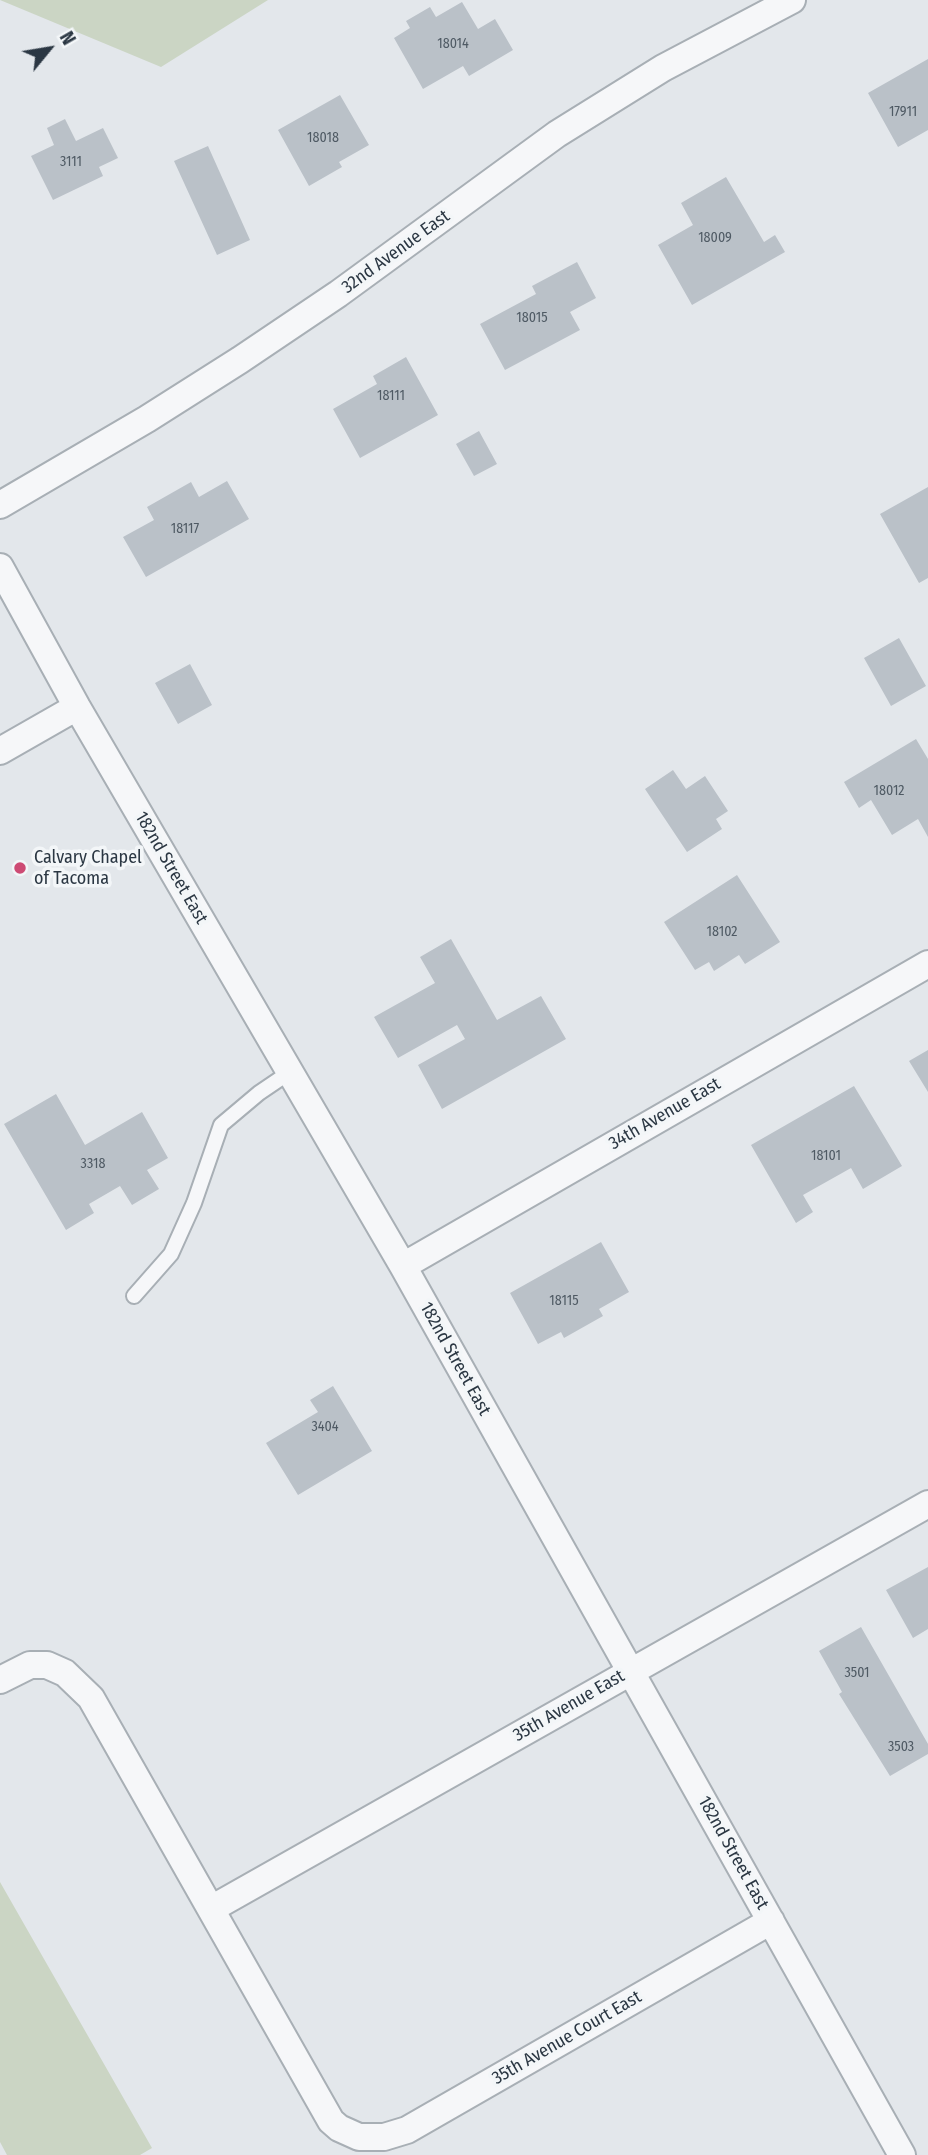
<!DOCTYPE html>
<html>
<head>
<meta charset="utf-8">
<style>
	body { margin:0 }
	#map { position:relative; width:928px; height:2155px; overflow:hidden; background:#e3e7eb; font-family:"Fira Sans Condensed",sans-serif }
	canvas { display:block }
	.north { position:absolute; left:14px; top:14px; width:70px; height:70px; -webkit-text-stroke:5px #f3f6f8; paint-order:stroke; rotate:60deg; font-size:19px; font-weight:700; line-height:28px; text-align:center; color:#2b3743 }
	.north::after { content:''; display:block; margin:auto; width:24px; height:32px; background:#2b3743; clip-path:polygon(50% 0,100% 100%,50% 72%,0 100%) }
</style>
</head>
<body>
<div id="map">
<canvas width="928" height="2155"></canvas>
<div class="north">N</div>
</div>
<script>
const c = document.querySelector('canvas').getContext('2d');
c.lineJoin = 'round';
function paint(path, color) {
  c.fillStyle = color;
  c.fill(path, 'evenodd');
}
function shape(rows) {
  const path = new Path2D();
  for (const r of rows) {
    path.moveTo(r[0], r[1]);
    for (let i = 2; i < r.length; i += 2) path.lineTo(r[i], r[i + 1]);
  }
  return path;
}
function strokePath(path, color, width, dash) {
  c.strokeStyle = color;
  c.lineWidth = width;
  c.lineCap = dash ? 'butt' : 'round';
  c.setLineDash(dash || []);
  c.stroke(path);
}
function label(font, color, halo, rows, align = 'center') {
  c.font = font + ' "Fira Sans Condensed",sans-serif';
  c.lineWidth = 7;
  c.setLineDash([]);
  c.textBaseline = 'middle';
  c.strokeStyle = halo;
  c.fillStyle = color;
  for (const [text, x, y, turn = 0] of rows) {
    c.save();
    c.translate(x, y);
    c.rotate((+turn || 0) * Math.PI / 180);
    c.textAlign = isNaN(turn) ? turn : align;
    if (halo) c.strokeText(text, 0, 0);
    c.fillText(text, 0, 0);
    c.restore();
  }
}
paint(shape([
	[0,0,268,0,161,67],
	[0,1882,152,2148,140,2155,7,2155,0,2142]
]), '#cbd5c4');
paint(shape([
	[462,2,478,29,495,19,513,50,469,76,463,66,423,89,394,38,410,28,406,21,430,7,436,17],
	[928,59,928,130,898,147,868,93],
	[340,95,369,145,339,162,342,167,309,186,278,130],
	[65,119,76,141,103,128,118,158,99,167,103,176,53,200,31,156,54,145,47,128],
	[208,146,250,240,217,255,174,161],
	[726,177,764,242,775,235,785,252,692,305,658,245,693,225,681,203],
	[577,262,596,298,570,312,580,330,505,370,480,324,536,294,532,286],
	[406,357,438,415,360,458,333,409,377,384,373,376],
	[479,431,497,464,474,476,456,444],
	[227,481,249,519,146,577,123,537,154,520,147,507,191,482,199,497],
	[928,487,928,578,919,583,880,514],
	[899,638,926,686,891,706,864,658],
	[190,664,212,705,178,724,155,683],
	[916,739,928,759,928,837,918,819,892,835,871,800,859,808,844,782],
	[673,770,686,789,705,776,728,811,716,819,722,829,687,852,645,789],
	[737,875,780,942,745,964,739,955,714,971,709,962,695,970,664,922],
	[451,939,497,1020,541,996,566,1039,442,1109,418,1065,465,1039,457,1025,398,1058,374,1017,435,983,420,957],
	[928,1050,928,1092,909,1061],
	[854,1086,902,1166,863,1189,851,1168,803,1195,813,1212,796,1223,751,1145],
	[56,1094,85,1145,142,1112,168,1158,147,1170,159,1189,132,1205,120,1186,89,1204,94,1213,66,1230,4,1124],
	[601,1242,629,1292,599,1309,603,1316,564,1338,561,1332,538,1344,510,1293],
	[333,1386,372,1451,298,1495,266,1443,318,1412,310,1400],
	[928,1567,928,1629,913,1638,886,1590],
	[861,1627,928,1744,928,1754,890,1776,839,1694,842,1692,819,1651]
]), '#bac1c8');
const lane = shape([
	[134,1296,171,1254,194,1203,221,1125,259,1093,290,1072]
]);
const street = shape([
	[0,505,147,419,240,360,338,294,557,134,663,68,792,0],
	[0,567,77,707,403,1266,902,2155],
	[0,751,77,707],
	[403,1266,928,964],
	[0,1680,30,1665,47,1665,65,1673,91,1698,331,2121,339,2128,359,2137,384,2137,407,2130,771,1921],
	[211,1909,928,1504]
]);
strokePath(lane, '#a8afb5', 18);
strokePath(street, '#a8afb5', 30);
strokePath(lane, '#f6f7f9', 14);
strokePath(street, '#f6f7f9', 26);
for (const [x, y, r, color] of [
	[20,868,7,"#cd4b74"]
]) {
  const dot = new Path2D();
  dot.arc(x, y, r, 0, 2 * Math.PI);
  c.fillStyle = color;
  c.fill(dot);
  strokePath(dot, '#f3f6f8', 2.5);
}
label('14px', '#4f5a64', null, [
	["18014",453,44],
	["17911",903,112],
	["18018",323,138],
	["3111",71,162],
	["18009",715,238],
	["18015",532,318],
	["18111",391,396],
	["18117",185,529],
	["18012",889,791],
	["18102",722,932],
	["18101",826,1156],
	["3318",93,1164],
	["18115",564,1301],
	["3404",325,1427],
	["3501",857,1673],
	["3503",901,1747]
]);
label('18px', '#2b3743', '#f3f6f8', [
	["32nd Avenue East",396,252,-36],
	["182nd Street East",171,868,60],
	["34th Avenue East",665,1114,-30],
	["182nd Street East",455,1359,61],
	["35th Avenue East",569,1706,-30],
	["182nd Street East",733,1853,61],
	["35th Avenue Court East",567,2038,-30]
]);
label('18px', '#2b3743', '#f3f6f8', [
	["Calvary Chapel",34,858],
	["of Tacoma",34,879]
], 'left');
</script>
</body>
</html>
